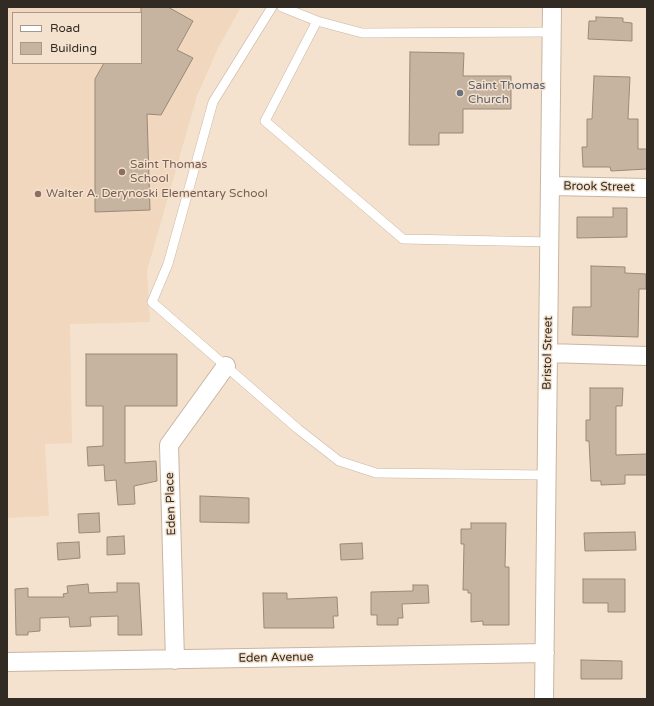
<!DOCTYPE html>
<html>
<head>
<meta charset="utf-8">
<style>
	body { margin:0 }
	#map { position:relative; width:654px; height:706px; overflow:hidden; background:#f5e2ce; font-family:"Varela Round",sans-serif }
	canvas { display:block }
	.frame { position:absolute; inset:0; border:8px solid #322b23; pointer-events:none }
	.legend { position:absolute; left:12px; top:12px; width:130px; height:52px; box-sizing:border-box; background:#f5e2ce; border:1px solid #a7998a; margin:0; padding:5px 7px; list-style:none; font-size:12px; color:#322b23 }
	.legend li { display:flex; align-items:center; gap:8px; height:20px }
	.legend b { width:20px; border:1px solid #a7998a }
</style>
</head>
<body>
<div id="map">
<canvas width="654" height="706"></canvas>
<div class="frame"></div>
<ul class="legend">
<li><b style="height:5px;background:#fff"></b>Road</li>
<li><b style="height:11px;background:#c6b4a1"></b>Building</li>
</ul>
</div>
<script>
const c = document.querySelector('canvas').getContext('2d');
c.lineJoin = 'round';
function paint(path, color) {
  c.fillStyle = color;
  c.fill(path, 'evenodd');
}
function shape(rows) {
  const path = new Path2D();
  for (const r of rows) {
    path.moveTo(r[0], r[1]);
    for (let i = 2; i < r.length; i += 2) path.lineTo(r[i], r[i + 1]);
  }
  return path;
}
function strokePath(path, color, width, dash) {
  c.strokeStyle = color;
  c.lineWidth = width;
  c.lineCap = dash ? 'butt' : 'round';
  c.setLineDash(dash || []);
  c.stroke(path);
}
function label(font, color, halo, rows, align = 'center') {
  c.font = font + ' "Varela Round",sans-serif';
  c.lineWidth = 3;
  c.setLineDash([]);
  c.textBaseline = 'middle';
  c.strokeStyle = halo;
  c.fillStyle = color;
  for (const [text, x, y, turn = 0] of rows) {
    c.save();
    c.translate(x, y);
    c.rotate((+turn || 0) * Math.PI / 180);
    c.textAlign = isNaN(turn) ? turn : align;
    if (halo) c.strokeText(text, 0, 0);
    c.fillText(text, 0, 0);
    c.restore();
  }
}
paint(shape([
	[7,7,241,7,218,48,197,96,147,271,150,322,70,324,72,443,45,444,49,516,7,518],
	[13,13,141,13,141,63,13,63]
]), '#f0d7be');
const building = shape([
	[141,7,168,7,193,21,177,50,193,58,161,115,147,114,150,210,95,212,95,79,104,63,141,63,141,7],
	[596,17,623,18,623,22,632,23,632,41,588,39,589,21,596,21,596,17],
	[410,52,464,53,463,76,511,76,511,109,463,109,463,133,439,133,439,145,409,145,410,52],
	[594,76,630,77,628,119,638,119,638,149,647,149,647,169,611,171,610,167,583,167,582,147,587,147,587,119,592,119,594,76],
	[613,208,627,208,627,237,577,238,577,217,613,217,613,208],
	[591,266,625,267,625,273,646,274,646,289,639,289,638,337,572,335,573,307,591,307,591,266],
	[86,354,177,354,177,406,125,406,125,463,156,461,157,481,134,486,135,504,118,505,116,480,105,481,104,465,88,466,87,447,103,446,103,406,86,406,86,354],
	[590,388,623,388,622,406,616,406,616,455,647,454,647,475,625,475,625,484,601,485,601,481,591,481,589,441,586,441,586,420,590,420,590,388],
	[200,496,249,498,249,523,200,522,200,496],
	[99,513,100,532,79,533,78,514,99,513],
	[471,523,506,523,505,567,509,567,509,625,483,625,483,621,471,622,471,593,468,593,468,590,463,590,464,544,461,544,461,529,471,529,471,523],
	[635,532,636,550,585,551,584,533,635,532],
	[124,536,125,554,107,555,107,537,124,536],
	[79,542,80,558,58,560,57,543,79,542],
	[362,543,363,559,341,560,340,544,362,543],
	[583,579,625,579,625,612,608,612,608,603,583,603,583,579],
	[117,583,139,583,142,635,118,635,118,616,90,617,91,626,70,627,69,617,40,618,40,631,28,632,28,635,16,635,15,589,28,588,28,597,64,597,63,594,68,593,67,586,88,584,89,593,117,592,117,583],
	[413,585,428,585,429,603,402,604,403,618,398,618,398,625,377,625,377,615,371,615,371,592,413,591,413,585],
	[263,593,287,593,287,599,337,597,338,616,333,616,334,628,264,628,263,593],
	[581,660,622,661,622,679,581,679,581,660]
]);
paint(building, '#c6b4a1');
strokePath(building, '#9a8977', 1);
const service = shape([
	[272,7,213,102,168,264,152,302,298,429,339,461,376,473,546,475],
	[282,7,317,21,362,33,552,32],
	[317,21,265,121,403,239,551,242]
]);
const minor = shape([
	[551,186,647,188],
	[548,353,647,356],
	[175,660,169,445,226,366],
	[7,662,545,653],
	[544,699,552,7]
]);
strokePath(service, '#c8b6a3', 10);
strokePath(minor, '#c8b6a3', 20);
strokePath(service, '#fff', 9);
strokePath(minor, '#fff', 18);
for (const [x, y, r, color] of [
	[460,93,4,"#6b7280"],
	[122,172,4,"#8d6e63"],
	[38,194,4,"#8d6e63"]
]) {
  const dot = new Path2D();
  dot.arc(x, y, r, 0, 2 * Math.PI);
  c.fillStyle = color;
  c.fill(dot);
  strokePath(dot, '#f5e2ce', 1.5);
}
label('12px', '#5b616d', '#f5e2ce', [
	["Saint Thomas",468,86],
	["Church",468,100]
], 'left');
label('12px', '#785e54', '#f5e2ce', [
	["Saint Thomas",130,165],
	["School",130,179],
	["Walter A. Derynoski Elementary School",46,194]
], 'left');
label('12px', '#322b23', '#f5e2ce', [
	["Brook Street",599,187,1],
	["Bristol Street",548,353,-89],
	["Eden Place",171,504,-92],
	["Eden Avenue",276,658,-1]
]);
</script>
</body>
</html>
